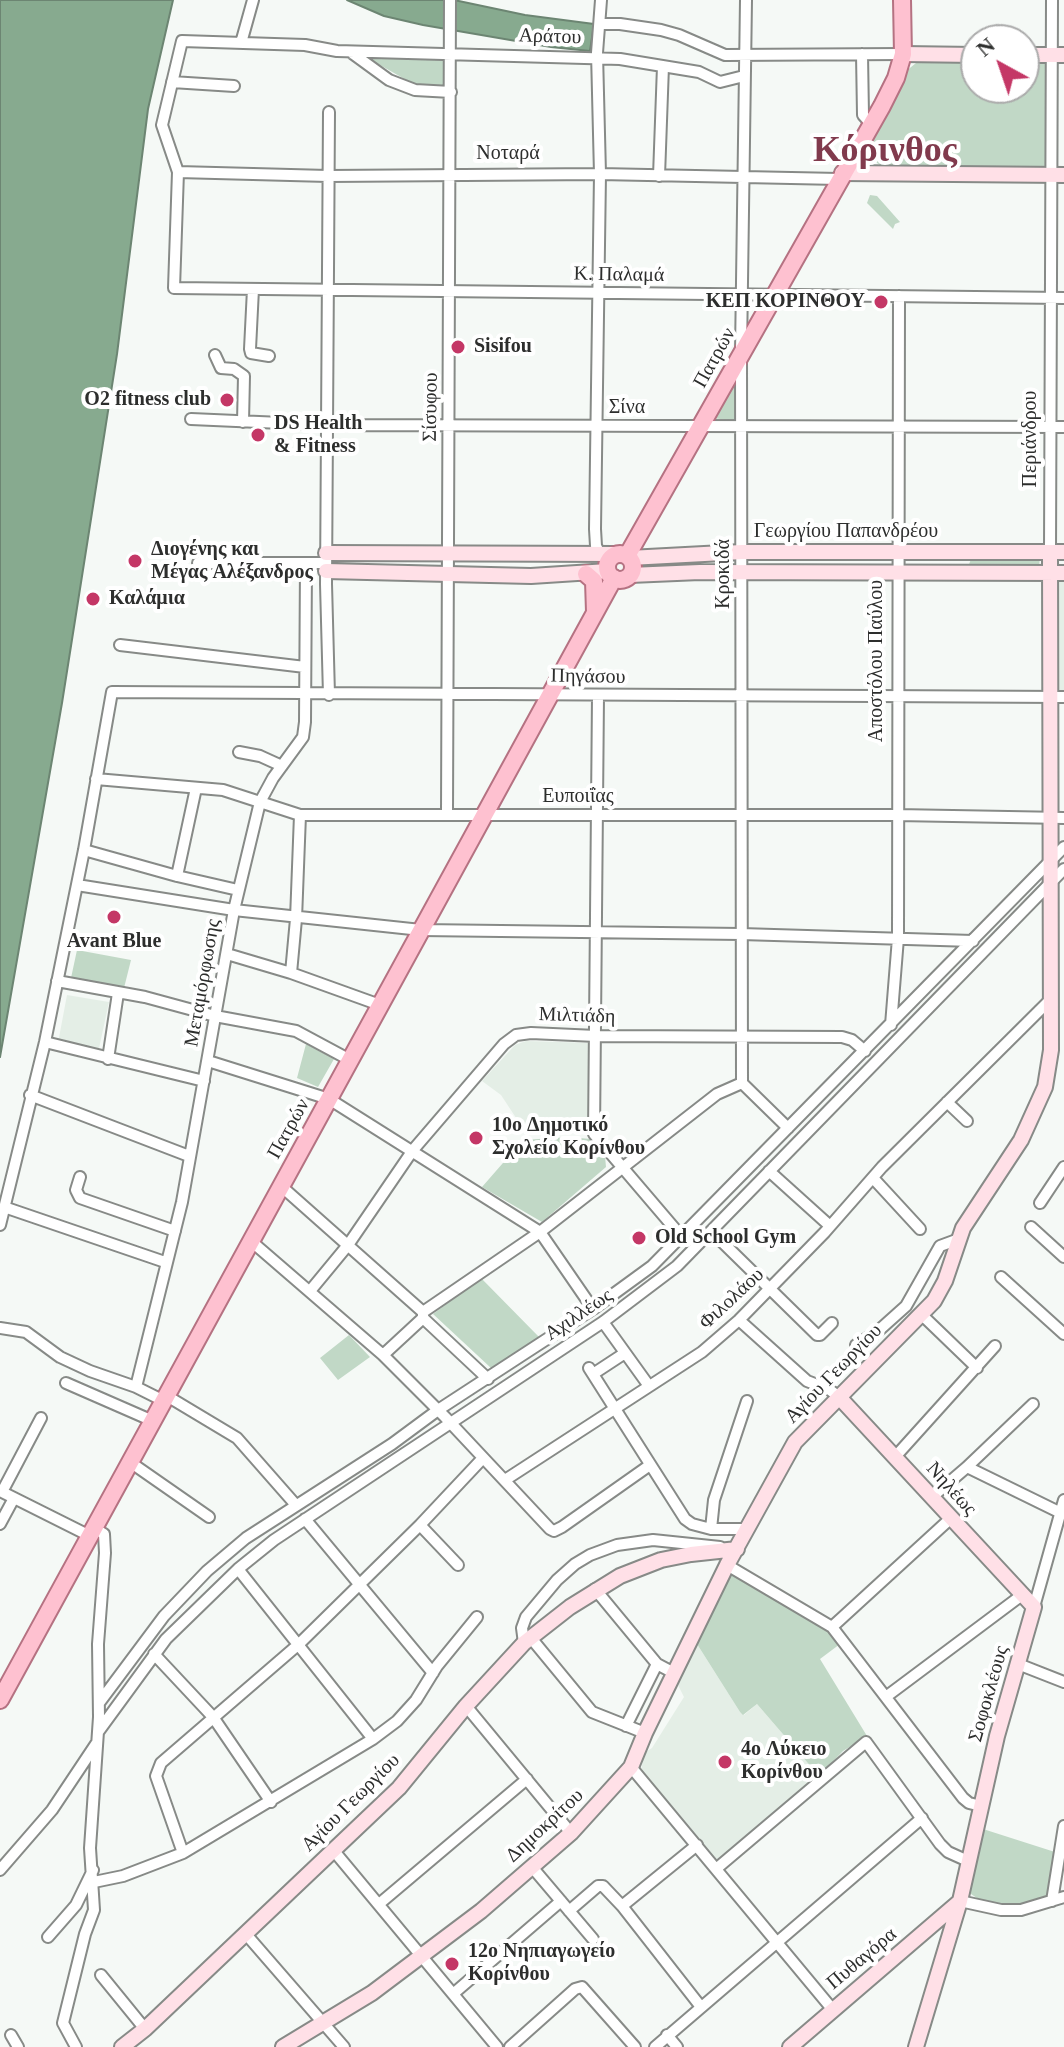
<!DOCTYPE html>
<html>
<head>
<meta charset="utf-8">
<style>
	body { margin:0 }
	#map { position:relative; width:1064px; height:2047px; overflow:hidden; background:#f5f9f6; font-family:Georgia,serif }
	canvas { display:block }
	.north { position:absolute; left:960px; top:24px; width:80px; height:80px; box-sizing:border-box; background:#fff; border:2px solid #ababab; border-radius:50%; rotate:320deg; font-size:22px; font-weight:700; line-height:32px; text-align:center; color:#2d2e2d }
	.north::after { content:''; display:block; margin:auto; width:28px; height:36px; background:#c43766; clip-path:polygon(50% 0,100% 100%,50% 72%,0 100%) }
</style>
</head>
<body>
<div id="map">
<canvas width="1064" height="2047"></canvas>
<div class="north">N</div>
</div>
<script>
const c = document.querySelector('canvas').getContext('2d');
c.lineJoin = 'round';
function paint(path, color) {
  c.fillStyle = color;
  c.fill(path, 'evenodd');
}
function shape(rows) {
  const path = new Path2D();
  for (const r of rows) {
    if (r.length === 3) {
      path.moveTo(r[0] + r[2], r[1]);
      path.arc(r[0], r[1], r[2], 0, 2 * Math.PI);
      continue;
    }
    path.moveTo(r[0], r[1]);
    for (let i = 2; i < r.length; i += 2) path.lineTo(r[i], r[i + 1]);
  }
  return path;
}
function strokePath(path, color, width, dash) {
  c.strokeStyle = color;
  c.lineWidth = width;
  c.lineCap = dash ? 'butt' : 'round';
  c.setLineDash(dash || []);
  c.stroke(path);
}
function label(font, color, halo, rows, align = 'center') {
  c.font = font + ' Georgia,serif';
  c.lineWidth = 8;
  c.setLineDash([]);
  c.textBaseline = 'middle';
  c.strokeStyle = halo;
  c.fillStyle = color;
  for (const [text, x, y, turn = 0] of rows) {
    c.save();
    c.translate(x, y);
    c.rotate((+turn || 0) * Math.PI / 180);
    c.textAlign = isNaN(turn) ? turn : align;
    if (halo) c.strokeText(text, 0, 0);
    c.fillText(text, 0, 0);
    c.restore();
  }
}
paint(shape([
	[1054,577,1064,577,1064,690,1056,690],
	[67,995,109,1002,98,1053,58,1043],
	[526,1041,593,1043,588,1131,524,1130,501,1095,482,1081,515,1045],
	[697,1644,740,1712,744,1715,757,1704,819,1776,717,1864,641,1771,644,1753,652,1748,684,1697,678,1685]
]), '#e4eee6');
paint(shape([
	[364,56,450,59,446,89,417,86],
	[926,61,976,61,976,88,1024,88,1024,61,1047,62,1047,167,1041,173,887,170,877,163,869,148,871,139,905,72,916,63],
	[870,195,877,196,900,222,895,224,893,229,867,203],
	[736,378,737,421,712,418],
	[1040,557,1039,567,968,567,971,559],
	[77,950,131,960,124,988,71,978],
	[306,1044,334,1059,318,1087,297,1078],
	[570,1137,590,1139,605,1156,606,1167,542,1222,482,1187,523,1140],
	[481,1278,539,1337,491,1368,433,1314],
	[349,1335,370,1357,338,1380,320,1358],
	[731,1573,830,1629,840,1644,820,1659,867,1736,843,1751,819,1776,757,1704,743,1715,740,1712,697,1644],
	[983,1829,1058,1853,1048,1898,1030,1904,1007,1907,984,1903,971,1894,970,1884]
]), '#c1d8c6');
const water = shape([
	[0,0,173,0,148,109,117,354,62,703,0,1057,0,0],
	[347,0,454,0,525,15,594,24,590,51,551,47,423,25,384,16,347,0]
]);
paint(water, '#87aa8f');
strokePath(water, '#6c8572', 2);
const street = shape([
	[746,0,741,352,742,1083,788,1128],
	[601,24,620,24,661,30,679,35,725,55,903,54],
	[241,43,253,0],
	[352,53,389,80,415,90,451,92],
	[862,54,863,115,871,124],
	[744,76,720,82,699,72,620,59,337,51,305,45,182,41,162,125,178,172,174,288,1064,298],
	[172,82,234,86],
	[329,112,326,584,329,695],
	[178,172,328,176,600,174,839,179],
	[659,176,663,66],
	[253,289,250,349,251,353,269,356],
	[215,355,221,368,234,369,244,376,243,422],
	[191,419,327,425,1064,427],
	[1050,552,1052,0],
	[600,554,596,546,595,529,600,174,597,53,601,0],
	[198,563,326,563],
	[120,645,305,667],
	[598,696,594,1134,681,1236],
	[239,752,260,756,282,766],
	[96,779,223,790,300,815,897,815,1064,818],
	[447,815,450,0],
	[84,850,177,876,238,890],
	[177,876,196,788],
	[77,885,234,910,421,930,741,934,973,941],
	[227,954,291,973,380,1005],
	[291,973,296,919,300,815],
	[57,981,145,997,215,1016,296,1031,350,1060],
	[891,1025,898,938,899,296],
	[45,1042,204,1081],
	[108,1059,118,993],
	[208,1061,329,1099,540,1232,593,1309],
	[30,1095,189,1156],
	[947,1102,967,1121],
	[769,1171,830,1226],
	[80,1177,76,1190,80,1198,175,1231],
	[873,1178,920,1229],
	[281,1186,423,1312],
	[1040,1203,1064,1167],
	[4,1207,165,1262],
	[0,1225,45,1042,84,850,112,692,1064,697],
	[1031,1227,1064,1257],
	[713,1233,817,1335,820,1335,832,1323],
	[251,1241,383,1355,445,1417,550,1529,554,1531,562,1527,650,1465],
	[1001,1277,1064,1334],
	[310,1291,348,1245,413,1150,504,1044,516,1035,531,1033,596,1036,842,1037,852,1040,865,1051],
	[921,1314,977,1368],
	[423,1318,488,1379],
	[739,1320,807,1381,830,1390,839,1397],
	[603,1322,649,1386],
	[0,1328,26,1332,60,1357,90,1371,136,1387],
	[856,1345,877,1332,906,1306,940,1246,959,1239],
	[383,1355,423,1318,423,1312,540,1232,717,1094,742,1083],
	[589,1368,685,1519,692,1524,711,1529,746,1529],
	[593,1374,625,1353],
	[66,1383,153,1421],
	[167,1396,237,1438,295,1504],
	[164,1401,136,1387,182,1202,234,910,260,802,273,778,303,737,305,722,306,564],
	[41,1418,2,1492,90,1536],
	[895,1457,995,1346],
	[130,1462,209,1517],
	[967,1467,1061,1513],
	[505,1480,702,1352,739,1320,825,1232,882,1167,1051,999],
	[932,1497,967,1467,1033,1404],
	[305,1519,433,1673],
	[0,1524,14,1498],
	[420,1525,458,1565],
	[711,1529,714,1500,747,1401],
	[727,1565,832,1627,963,1798,969,1803,981,1806],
	[238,1569,373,1739],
	[595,1589,657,1664,674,1673],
	[1034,1607,1064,1500],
	[832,1627,950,1519],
	[531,1638,592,1712,645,1733],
	[524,1643,522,1628,526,1617,557,1580,575,1564,590,1555,617,1545,653,1540,720,1547],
	[154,1654,213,1717,271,1802],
	[1018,1664,1064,1682],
	[887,1696,1022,1595],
	[99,1703,164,1616,207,1571,246,1538,392,1444,438,1410,593,1309,652,1266,1064,847],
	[466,1706,571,1833],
	[626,1726,657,1664],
	[98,1732,166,1639,238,1569,274,1540,603,1322,677,1266,1064,869],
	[631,1767,833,2010],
	[334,1851,497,2047],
	[183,1853,156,1776,161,1763,299,1644,420,1525,483,1458],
	[532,1867,593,1939],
	[716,1869,866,1742,940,1844,948,1852,968,1861],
	[0,1870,52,1810,96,1744],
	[94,1882,123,1876,183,1853,373,1739,397,1721,416,1700,437,1666,477,1617],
	[960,1901,1001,1910,1021,1910,1064,1897],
	[1052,1901,1064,1826],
	[379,1904,527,1779],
	[622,1906,697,1845],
	[569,1911,598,1886,603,1886,622,1906,701,2007],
	[245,1933,344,2047],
	[48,1937,76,1905,93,1870],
	[101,1975,145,2029],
	[453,1994,561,1901],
	[11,2035,18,2047],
	[667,2035,677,2047],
	[76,2047,63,2023,85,1934,94,1910,90,1848,99,1717,98,1644,105,1553,104,1534,94,1528],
	[510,2047,575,1989,582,1987,635,2047],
	[655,2047,922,1818]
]);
const secondary = shape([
	[903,54,976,55],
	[1024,55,1064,55],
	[842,173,1064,175],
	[326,553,617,554],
	[629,558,742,552,1064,552],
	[326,571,531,576,608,571],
	[630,575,700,572,1064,573],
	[839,1397,1034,1607,997,1736,960,1901,916,2047],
	[122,2047,145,2029,399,1788,466,1706,524,1643,570,1607,620,1576,661,1560,691,1554,737,1549],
	[283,2047,372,1993,481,1911,571,1833,631,1767,645,1733,727,1565,795,1442,934,1301,945,1281,963,1228,1021,1140,1045,1087,1051,1050,1050,552],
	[790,2047,959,1902]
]);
const primary = shape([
	[620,567,13],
	[627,556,882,106,896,78,903,54,902,0],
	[586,574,594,581,595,612],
	[0,1700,614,578]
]);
strokePath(street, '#878a87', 14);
strokePath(secondary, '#878a87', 18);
strokePath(primary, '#b57282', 20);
strokePath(street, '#fff', 10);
strokePath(secondary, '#ffe0e7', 14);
strokePath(primary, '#fec1d0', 16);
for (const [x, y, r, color] of [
	[881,302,8,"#c43766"],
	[458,347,8,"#c43766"],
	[227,400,8,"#c43766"],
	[258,435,8,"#c43766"],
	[135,561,8,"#c43766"],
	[93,599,8,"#c43766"],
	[114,917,8,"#c43766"],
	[476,1138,8,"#c43766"],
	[639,1238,8,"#c43766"],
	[725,1762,8,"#c43766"],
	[452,1964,8,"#c43766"]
]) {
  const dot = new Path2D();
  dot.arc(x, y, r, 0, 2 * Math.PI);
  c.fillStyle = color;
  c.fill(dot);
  strokePath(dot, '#fff', 3);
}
label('20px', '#2d2e2d', '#fff', [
	["Αράτου",550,37,2],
	["Νοταρά",508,154],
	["Κ. Παλαμά",619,275,1],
	["Πατρών",715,358,-61],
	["Σίσυφου",431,407,-89],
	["Σίνα",627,408],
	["Περιάνδρου",1031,439,-90],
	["Γεωργίου Παπανδρέου",846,532],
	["Κροκιδά",724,574,-90],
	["Αποστόλου Παύλου",877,661,-90],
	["Πηγάσου",588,677,1],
	["Ευποιΐας",578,797],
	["Μεταμόρφωσης",203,983,-80],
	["Μιλτιάδη",577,1016,2],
	["Πατρών",289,1129,-61],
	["Φιλολάου",732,1299,-43],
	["Αχιλλέως",579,1315,-34],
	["Αγίου Γεωργίου",834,1374,-46],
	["Νηλέως",951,1489,48],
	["Σοφοκλέους",989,1694,-74],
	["Αγίου Γεωργίου",351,1803,-45],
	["Δημοκρίτου",545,1826,-43],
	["Πυθαγόρα",862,1959,-40]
]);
label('bold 20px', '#2d2e2d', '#fff', [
	["ΚΕΠ ΚΟΡΙΝΘΟΥ",865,302,"right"],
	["Sisifou",474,347],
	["O2 fitness club",211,400,"right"],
	["DS Health",274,424],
	["& Fitness",274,447],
	["Διογένης και",151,550],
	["Μέγας Αλέξανδρος",151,573],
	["Καλάμια",109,599],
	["Avant Blue",114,942,"center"],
	["10ο Δημοτικό",492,1126],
	["Σχολείο Κορίνθου",492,1149],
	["Old School Gym",655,1238],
	["4ο Λύκειο",741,1750],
	["Κορίνθου",741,1773],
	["12ο Νηπιαγωγείο",468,1952],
	["Κορίνθου",468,1975]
], 'left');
label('bold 36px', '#813a4d', '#fff', [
	["Κόρινθος",885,152]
]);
</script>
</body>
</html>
